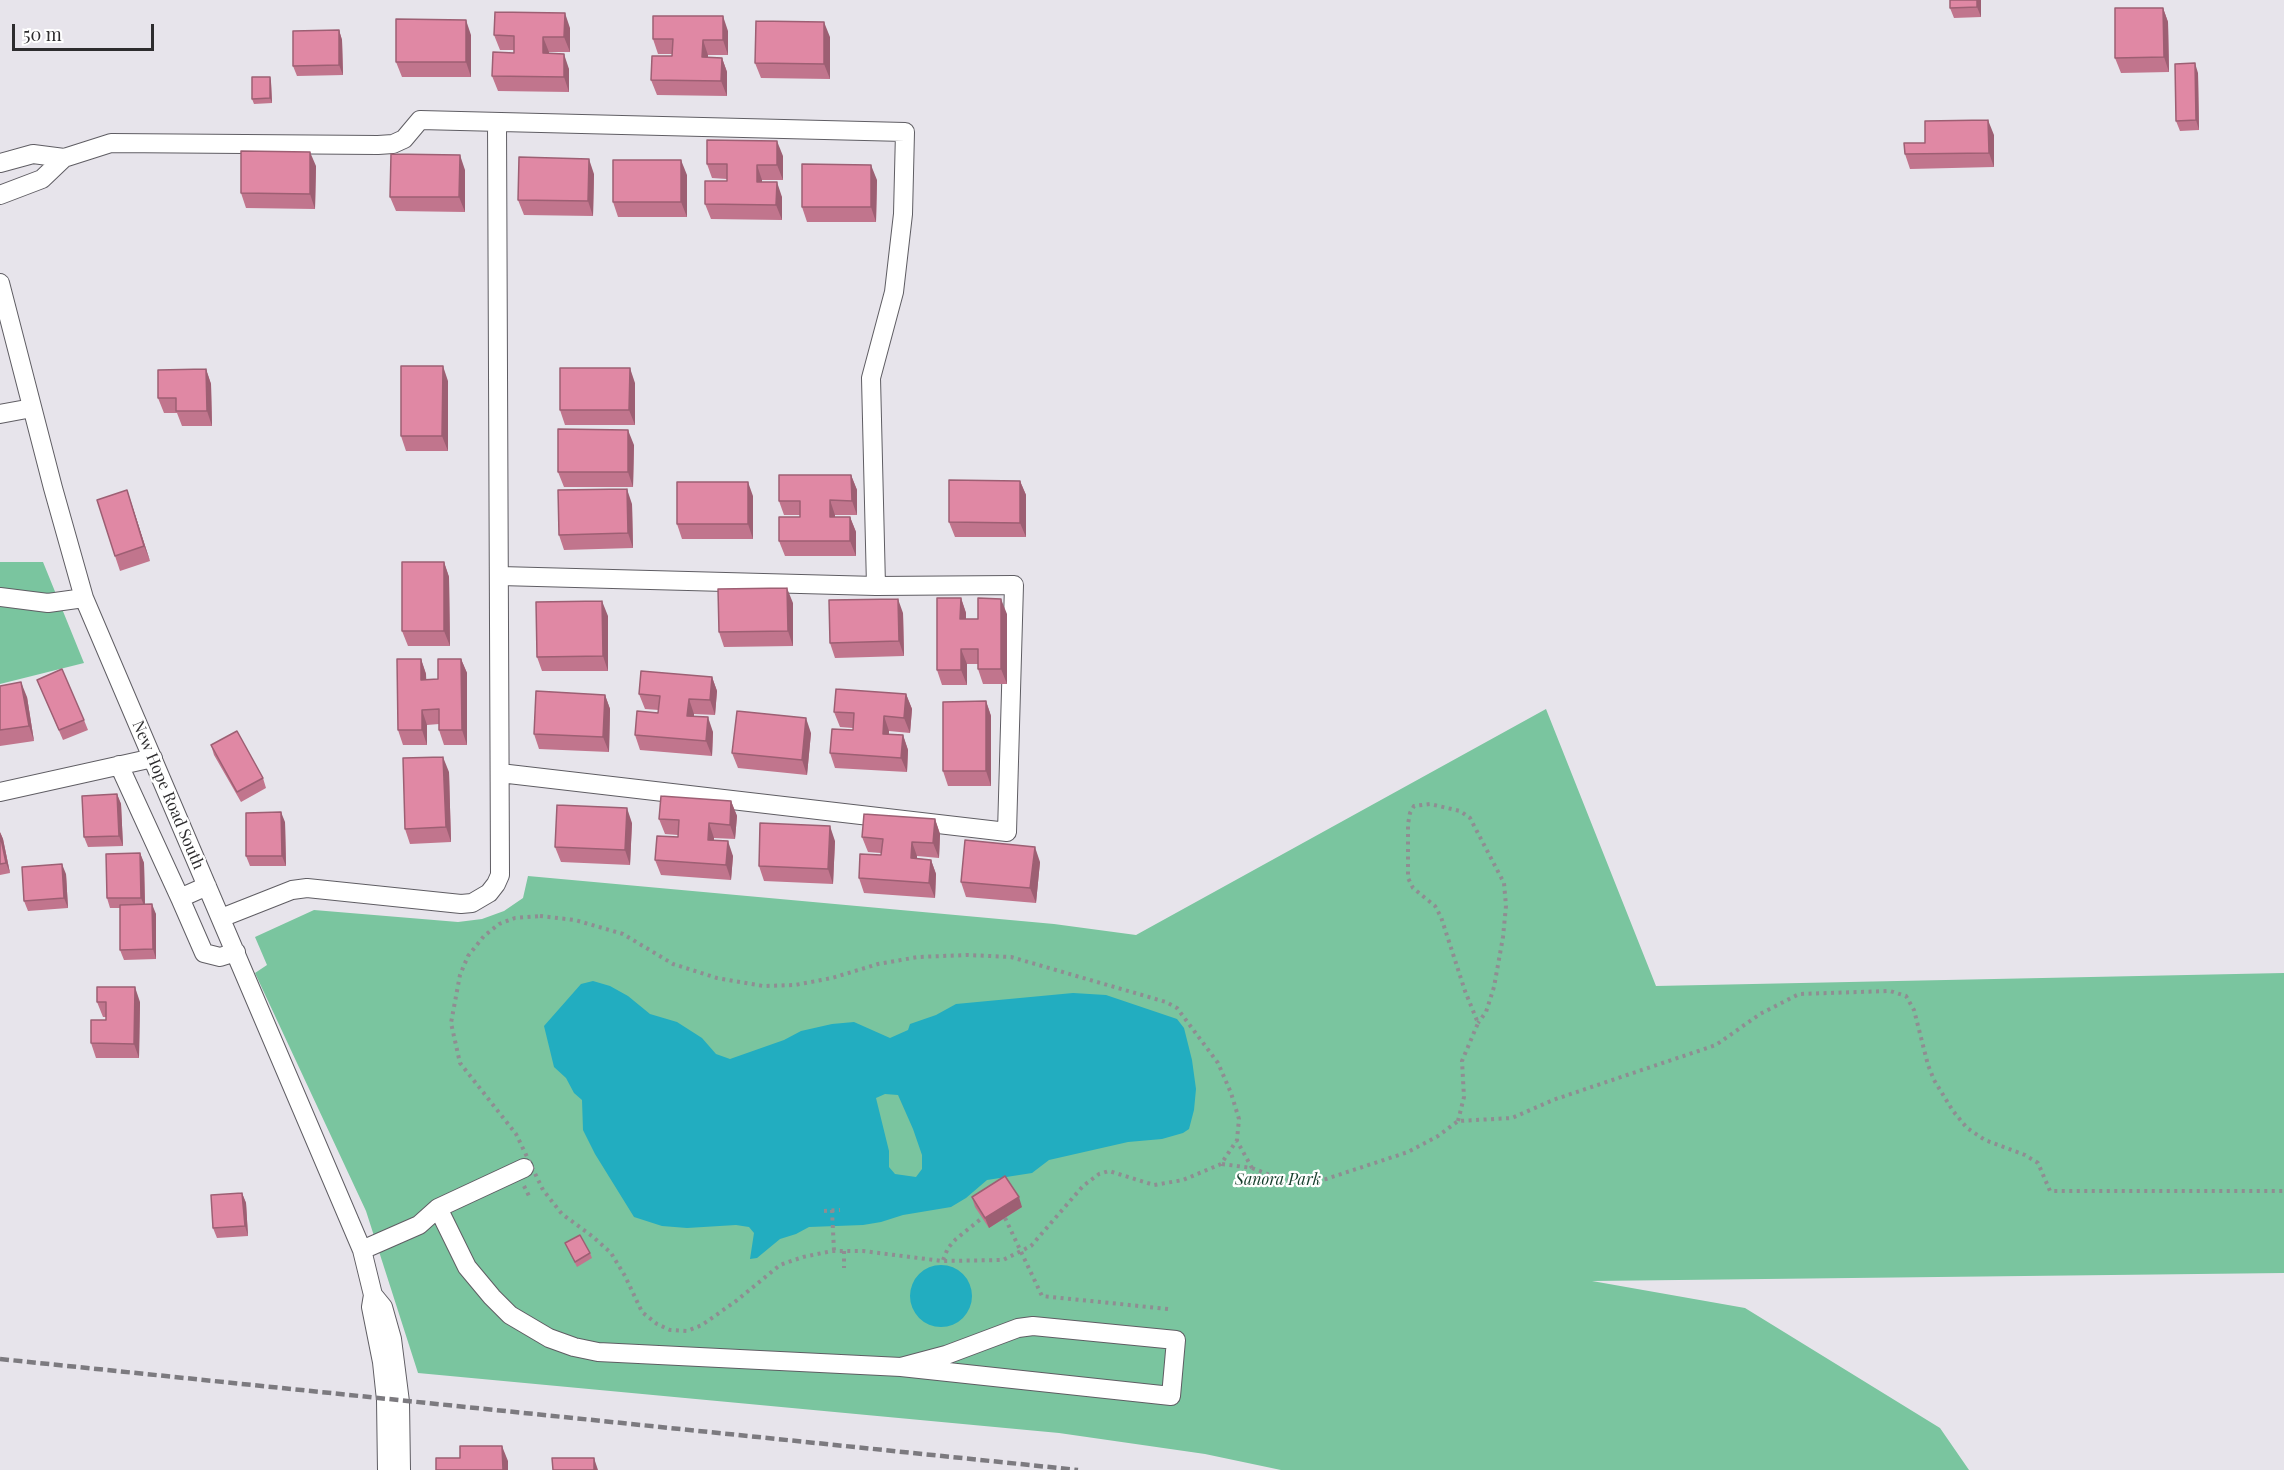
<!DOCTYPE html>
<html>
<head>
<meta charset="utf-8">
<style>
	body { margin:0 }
	#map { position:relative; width:2284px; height:1470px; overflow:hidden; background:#e7e4eb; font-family:"Playfair Display",serif }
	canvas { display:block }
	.scale { position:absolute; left:12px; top:24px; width:142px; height:27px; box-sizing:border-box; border:3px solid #2d2c2e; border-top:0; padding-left:8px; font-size:18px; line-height:21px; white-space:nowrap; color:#2d2c2e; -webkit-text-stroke:4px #fff; paint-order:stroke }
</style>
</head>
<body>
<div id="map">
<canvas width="2284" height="1470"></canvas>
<div class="scale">50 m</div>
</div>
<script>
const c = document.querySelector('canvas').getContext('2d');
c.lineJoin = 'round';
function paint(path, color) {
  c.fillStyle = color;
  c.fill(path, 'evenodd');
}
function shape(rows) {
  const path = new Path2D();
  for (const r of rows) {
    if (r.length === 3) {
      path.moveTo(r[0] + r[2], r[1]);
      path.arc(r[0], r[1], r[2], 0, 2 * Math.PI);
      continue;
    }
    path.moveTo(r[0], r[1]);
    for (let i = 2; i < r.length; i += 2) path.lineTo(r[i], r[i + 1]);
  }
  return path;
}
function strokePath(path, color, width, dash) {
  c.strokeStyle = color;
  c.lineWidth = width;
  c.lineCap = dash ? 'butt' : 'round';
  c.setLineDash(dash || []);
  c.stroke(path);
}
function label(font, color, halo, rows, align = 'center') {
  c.font = font + ' "Playfair Display",serif';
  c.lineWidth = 4.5;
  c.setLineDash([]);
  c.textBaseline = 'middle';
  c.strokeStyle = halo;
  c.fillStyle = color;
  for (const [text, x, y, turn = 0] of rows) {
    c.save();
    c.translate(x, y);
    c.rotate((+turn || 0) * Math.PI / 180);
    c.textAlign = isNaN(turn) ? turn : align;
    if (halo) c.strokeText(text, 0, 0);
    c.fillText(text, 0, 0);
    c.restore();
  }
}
paint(shape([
	[0,562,43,562,84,663,0,684],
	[1546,709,1656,986,2284,973,2284,1273,1592,1281,1745,1308,1940,1428,1969,1470,1281,1470,1205,1454,1059,1433,418,1373,366,1211,255,973,267,965,255,937,314,910,458,922,482,919,504,911,523,898,528,876,1054,924,1136,935]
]), '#7ac59f');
paint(shape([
	[593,981,610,986,628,996,650,1014,677,1022,702,1038,716,1054,730,1059,784,1040,801,1031,832,1024,854,1022,890,1038,908,1030,910,1024,936,1015,956,1004,1073,993,1106,995,1177,1019,1184,1028,1192,1060,1196,1089,1194,1110,1189,1129,1183,1133,1162,1139,1128,1142,1049,1160,1032,1173,987,1180,966,1198,951,1207,903,1215,881,1222,863,1225,809,1227,796,1234,780,1239,757,1258,750,1259,754,1233,749,1227,736,1225,687,1228,662,1226,634,1217,595,1154,583,1130,582,1100,574,1093,566,1078,554,1067,544,1026,581,984],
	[885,1094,898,1095,913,1129,922,1155,922,1169,916,1177,895,1174,889,1167,889,1151,876,1098],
	[941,1296,31]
]), '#22adc0');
const minor = shape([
	[0,163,33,154,64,158],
	[0,195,42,179,64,158,111,143,378,145,393,144,404,139,420,120,905,132,903,214,894,292,871,378,876,586],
	[0,283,53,488,84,598,362,1250,373,1295,371,1307,382,1362,386,1400,387,1470],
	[0,414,32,408],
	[0,597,48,603,84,598],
	[119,765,180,898,207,886],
	[500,773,1007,832,1014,585,876,586,500,576],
	[0,792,153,758],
	[180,898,204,953,220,957,236,952],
	[221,918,292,890,307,888,461,904,472,903,489,893,496,884,500,875,497,122],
	[438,1208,467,1267,492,1297,510,1315,549,1338,574,1347,598,1352,901,1367,946,1355,1018,1328,1033,1326,1176,1340,1171,1396,901,1367],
	[362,1250,419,1225,438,1208,524,1168],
	[374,1296,383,1307,392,1339,400,1402,401,1470]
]);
strokePath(minor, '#5f5d63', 20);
strokePath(shape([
	[540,916,575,920,623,934,673,964,717,978,763,986,795,985,832,978,878,964,918,957,968,955,1011,957,1166,1002,1177,1008,1218,1063,1231,1093,1239,1119,1237,1140,1221,1164,1183,1180,1154,1185,1109,1171,1099,1174,1083,1186,1031,1246,1003,1260,942,1261,863,1251,832,1251,803,1257,780,1265,736,1301,702,1325,687,1331,670,1330,657,1324,642,1312,625,1276,611,1253,592,1236,562,1214,543,1190,516,1134,460,1063,451,1023,460,975,468,956,484,936,499,924,515,918,540,916],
	[1458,1121,1464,1097,1462,1061,1478,1023,1465,991,1441,917,1435,906,1413,888,1408,878,1408,824,1410,813,1414,806,1430,804,1460,811,1470,818,1504,883,1506,906,1503,937,1494,987,1486,1012,1478,1023],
	[1222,1164,1252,1168,1237,1141],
	[1252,1168,1283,1180,1306,1182,1326,1179,1408,1152,1438,1136,1458,1121,1512,1118,1553,1100,1716,1045,1760,1014,1799,994,1890,991,1906,996,1914,1010,1928,1065,1934,1080,1953,1111,1967,1128,1985,1140,2025,1155,2038,1163,2050,1191,2284,1191],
	[524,1186,529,1196],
	[832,1210,834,1251],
	[824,1211,840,1210],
	[1005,1218,1042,1296,1168,1309],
	[844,1251,844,1268],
	[943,1260,948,1248,956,1239,982,1218]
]), '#8f8d92', 4, [3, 4.5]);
strokePath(minor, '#fff', 18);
strokePath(shape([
	[0,1359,1078,1470]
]), '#7c7a7f', 4.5, [9, 4.5]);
paint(shape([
	[1981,0,1981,17,1954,18,1950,8],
	[2163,8,2168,22,2169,72,2121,73,2115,58],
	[570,28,570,52,549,52,549,53,569,69,569,92,498,91,492,76,514,53,514,50,500,50,494,35],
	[339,30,342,40,343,75,297,76,293,66],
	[728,31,728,55,708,55,708,57,722,58,727,72,727,96,657,95,651,80,672,56,672,54,658,54,653,39],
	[471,35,471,77,402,77,396,62],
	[830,37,830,79,761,78,755,63],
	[2198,73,2199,130,2180,131,2176,121],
	[270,77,271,82,272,103,254,104,252,99],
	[1994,135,1994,167,1910,169,1905,154,1925,143],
	[783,156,783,180,762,180,762,182,782,197,782,220,711,219,705,204,727,181,727,179,712,178,707,164],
	[316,166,315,209,246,208,241,193],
	[465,170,465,212,396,211,390,197],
	[594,174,593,216,524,215,518,200],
	[687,175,687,217,618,217,613,202],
	[877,180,876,222,807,222,802,207],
	[206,369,211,384,212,426,182,426,177,413,164,413,158,398],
	[448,381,448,451,406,451,401,436],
	[635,383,635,425,565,425,560,410],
	[634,445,633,487,564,487,558,472],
	[851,475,857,490,857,515,835,515,835,517,850,517,856,532,856,556,785,556,779,541,800,517,800,515,784,515,779,501],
	[1020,481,1026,495,1026,537,955,537,949,522],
	[127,490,150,561,120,571,115,556],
	[753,496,753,539,682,539,677,524],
	[632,504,633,548,564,550,559,535],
	[444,562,449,577,450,646,408,646,402,631],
	[961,598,966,613,966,619,978,619,1007,614,1007,684,983,684,978,669,978,664,967,664,967,685,942,685,937,670],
	[793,603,793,646,724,647,719,632],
	[903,613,904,656,835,658,830,643],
	[608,616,608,671,542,671,537,657],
	[421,659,426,674,426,680,438,679,461,659,467,673,467,745,444,745,439,730,439,724,427,725,427,745,403,745,398,730],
	[712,677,717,691,715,715,694,714,694,716,713,732,712,756,640,750,635,735,658,713,659,710,645,709,639,694],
	[37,680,84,720,88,730,63,740],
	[0,686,27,697,34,741,0,746],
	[906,694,912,709,910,733,889,731,889,734,903,735,908,750,907,772,835,768,830,753,853,730,853,728,840,727,834,712],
	[605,695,610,709,609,752,539,749,534,734],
	[986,701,991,716,991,786,948,786,943,771],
	[811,733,807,775,738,768,732,753],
	[211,745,263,778,266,788,241,802,214,755],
	[449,772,451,842,410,844,405,829],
	[117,794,121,804,123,846,88,847,84,837],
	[731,801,737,816,735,839,714,838,714,840,733,856,731,880,661,875,655,860,678,837,678,835,665,834,659,819],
	[935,819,940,834,939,858,917,856,917,858,931,860,936,874,935,898,864,893,859,878,881,855,881,853,868,852,862,837],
	[285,822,286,866,250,866,246,856],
	[632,823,630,865,561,862,555,847],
	[0,832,3,839,10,873,0,875],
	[835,841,833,884,764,881,759,866],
	[140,853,144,863,145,904,156,914,156,959,124,960,120,950,120,908,110,908,107,898],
	[1040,862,1036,903,966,897,961,882],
	[66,874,68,908,28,911,24,901],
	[97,1002,140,1002,139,1058,96,1058,91,1043,106,1020,106,1017,103,1017],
	[242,1193,246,1203,248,1236,217,1238,213,1228],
	[972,1197,1022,1207,989,1228,975,1207],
	[565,1243,590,1253,592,1258,577,1267]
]), '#c1758d');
paint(shape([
	[1977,0,1981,0,1981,17,1977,7],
	[2163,8,2168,22,2169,72,2164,57],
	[565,13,570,28,570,52,564,37],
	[723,16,728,31,728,55,723,40],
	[466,20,471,35,471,77,466,62],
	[824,22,830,37,830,79,824,64],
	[339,30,342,40,343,75,339,65],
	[543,37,549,52,549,68,543,53],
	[703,40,708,55,708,72,702,57],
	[564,54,569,69,569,92,564,77],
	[722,58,727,72,727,96,721,81],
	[2195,63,2198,73,2199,130,2196,120],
	[270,77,271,82,272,103,270,98],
	[1988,120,1994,135,1994,167,1989,153],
	[777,141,783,156,783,180,777,165],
	[310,152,316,166,315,209,310,194],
	[460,155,465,170,465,212,459,197],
	[589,159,594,174,593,216,588,201],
	[681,160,687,175,687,217,681,202],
	[757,165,762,180,762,197,757,182],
	[871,165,877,180,876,222,871,207],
	[777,182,782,197,782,220,776,205],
	[443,366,448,381,448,451,442,436],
	[630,368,635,383,635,425,629,410],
	[206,369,211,384,212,426,207,411],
	[628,430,634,445,633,487,628,472],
	[851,475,857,490,857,515,852,501],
	[1020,481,1026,495,1026,537,1020,523],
	[748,482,753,496,753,539,748,524],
	[627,489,632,504,633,548,628,533],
	[127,490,132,505,150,561,144,546],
	[830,500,835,515,835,532,830,517],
	[850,517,856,532,856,556,850,541],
	[444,562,449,577,450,646,444,631],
	[787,588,793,603,793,646,788,631],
	[961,598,966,613,966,634,960,619],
	[898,599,903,613,904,656,899,641],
	[1001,599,1007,614,1007,684,1001,669],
	[602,601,608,616,608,671,603,656],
	[961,649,967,664,967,685,961,670],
	[421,659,426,674,427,695,421,680],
	[461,659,467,673,467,745,462,730],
	[712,677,717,691,715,715,710,700],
	[21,682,27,697,34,741,29,726],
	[906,694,912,709,910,733,904,718],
	[605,695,610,709,609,752,603,737],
	[689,699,694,714,693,731,687,716],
	[986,701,991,716,991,786,986,771],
	[422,710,427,725,427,745,422,730],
	[884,716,889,731,888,748,883,734],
	[708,717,713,732,712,756,706,741],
	[806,718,811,733,807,775,802,760],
	[903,735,908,750,907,772,901,758],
	[443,757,449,772,451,842,446,827],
	[117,794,121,804,123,846,119,836],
	[731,801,737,816,735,839,730,825],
	[627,808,632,823,630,865,625,850],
	[281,812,285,822,286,866,282,856],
	[935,819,940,834,939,858,933,843],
	[709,823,714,838,713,855,708,840],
	[830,826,835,841,833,884,828,869],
	[0,832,3,839,10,873,6,863],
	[728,841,733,856,731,880,726,865],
	[912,842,917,856,916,873,911,858],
	[1035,847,1040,862,1036,903,1030,888],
	[140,853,144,863,145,908,141,898],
	[931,860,936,874,935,898,929,883],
	[62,864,66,874,68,908,64,898],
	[152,904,156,914,156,959,153,949],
	[135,987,140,1002,139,1058,134,1044],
	[242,1193,246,1203,248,1236,245,1226],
	[1019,1197,1022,1207,989,1228,985,1218],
	[502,1446,508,1461,508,1470,503,1470],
	[594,1458,598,1470,594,1470]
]), '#9d5f73');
const building = shape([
	[1950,0,1977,0,1977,7,1950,8,1950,0],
	[2115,8,2163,8,2164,57,2115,58,2115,8],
	[495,12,565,13,564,37,543,37,543,53,564,54,564,77,492,76,493,52,514,53,514,36,494,35,495,12],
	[653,16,723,16,723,40,703,40,702,57,722,58,721,81,651,80,652,56,672,56,673,39,653,39,653,16],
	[396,19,466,20,466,62,396,62,396,19],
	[756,21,824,22,824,64,755,63,756,21],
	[339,30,339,65,293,66,293,31,339,30],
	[2195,63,2196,120,2176,121,2175,64,2195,63],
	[252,77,270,77,270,98,252,99,252,77],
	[1988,120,1989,153,1905,154,1904,143,1925,143,1925,121,1988,120],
	[707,140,777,141,777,165,757,165,757,182,777,182,776,205,705,204,705,181,727,181,727,164,707,164,707,140],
	[241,151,310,152,310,194,241,193,241,151],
	[391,154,460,155,459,197,390,197,391,154],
	[519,157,589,159,588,201,518,200,519,157],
	[613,160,681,160,681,202,613,202,613,160],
	[802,164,871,165,871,207,802,207,802,164],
	[401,366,443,366,442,436,401,436,401,366],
	[560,368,630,368,629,410,560,410,560,368],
	[206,369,207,411,176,411,176,398,158,398,158,370,206,369],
	[558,429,628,430,628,472,558,472,558,429],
	[779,475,851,475,852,501,830,500,830,517,850,517,850,541,779,541,779,517,800,517,800,501,779,501,779,475],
	[949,480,1020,481,1020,523,949,522,949,480],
	[677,482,748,482,748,524,677,524,677,482],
	[627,489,628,533,559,535,558,490,627,489],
	[127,490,144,546,115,556,97,500,127,490],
	[402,562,444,562,444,631,402,631,402,562],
	[787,588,788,631,719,632,718,589,787,588],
	[937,598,961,598,960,619,978,619,978,598,1001,599,1001,669,978,669,978,649,961,649,961,670,937,670,937,598],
	[898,599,899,641,830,643,829,600,898,599],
	[602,601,603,656,537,657,536,602,602,601],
	[397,659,421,659,421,680,438,679,438,659,461,659,462,730,439,730,439,709,422,710,422,730,398,730,397,659],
	[62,669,84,720,59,730,37,680,62,669],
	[641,671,712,677,710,700,689,699,687,716,708,717,706,741,635,735,637,711,658,713,660,696,639,694,641,671],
	[21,682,29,726,0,730,0,686,21,682],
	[836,689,906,694,904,718,884,716,883,734,903,735,901,758,830,753,832,729,853,730,854,713,834,712,836,689],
	[536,691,605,695,603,737,534,734,536,691],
	[986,701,986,771,943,771,943,702,986,701],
	[737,711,806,718,802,760,732,753,737,711],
	[237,731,263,778,237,792,211,745,237,731],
	[443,757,446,827,405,829,403,758,443,757],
	[117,794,119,836,84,837,82,796,117,794],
	[661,796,731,801,730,825,709,823,708,840,728,841,726,865,655,860,657,836,678,837,679,820,659,819,661,796],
	[557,805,627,808,625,850,555,847,557,805],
	[281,812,282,856,246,856,246,813,281,812],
	[864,814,935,819,933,843,912,842,911,858,931,860,929,883,859,878,860,854,881,855,883,839,862,837,864,814],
	[760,823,830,826,828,869,759,866,760,823],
	[0,834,6,863,0,864,0,834],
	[965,840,1035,847,1030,888,961,882,965,840],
	[140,853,141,898,107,898,106,854,140,853],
	[62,864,64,898,24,901,22,867,62,864],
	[152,904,153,949,120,950,120,905,152,904],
	[97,987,135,987,134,1044,91,1043,91,1020,106,1020,106,1002,97,1002,97,987],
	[1005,1176,1019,1197,985,1218,972,1197,1005,1176],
	[242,1193,245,1226,213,1228,211,1195,242,1193],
	[580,1235,590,1253,575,1262,565,1243,580,1235],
	[460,1446,502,1446,503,1470,436,1470,436,1458,460,1458,460,1446],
	[552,1458,594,1458,594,1470,553,1470,552,1458]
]);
paint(building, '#e088a4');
strokePath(building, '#9d5f73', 1.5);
label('16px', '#2d2c2e', '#fff', [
	["New Hope Road South",168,795,67]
]);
label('italic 16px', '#153e2b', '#fff', [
	["Sanora Park",1278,1180]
]);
</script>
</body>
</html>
